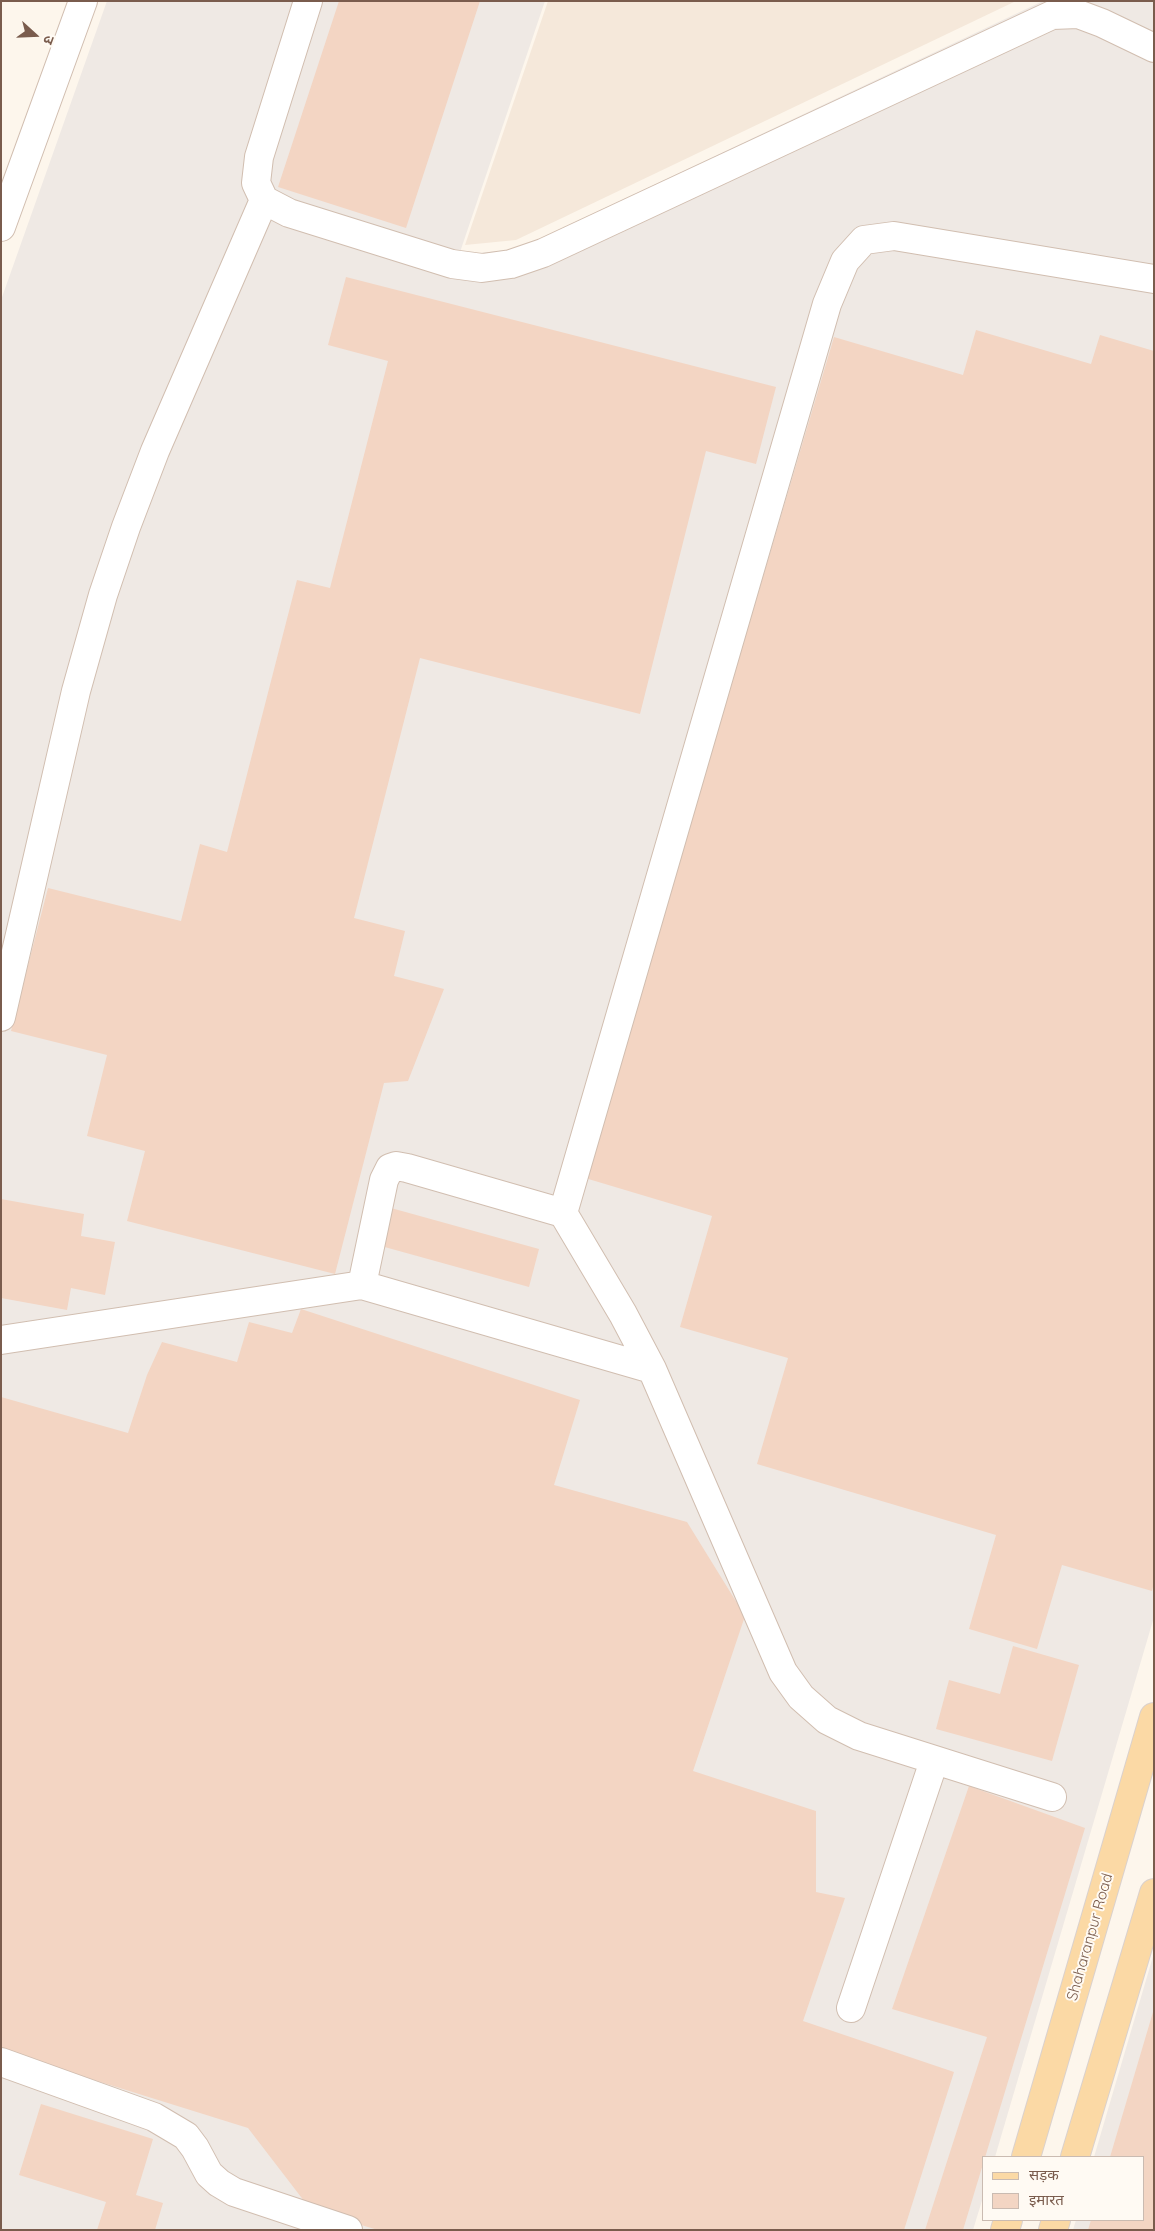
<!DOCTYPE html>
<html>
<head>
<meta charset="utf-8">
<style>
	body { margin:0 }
	#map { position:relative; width:1155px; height:2231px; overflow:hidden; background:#fdf6ec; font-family:Quicksand,"Noto Sans Devanagari",sans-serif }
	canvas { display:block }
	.frame { position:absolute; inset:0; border:2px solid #7a5c4d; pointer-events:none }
	.legend { position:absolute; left:982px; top:2156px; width:162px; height:65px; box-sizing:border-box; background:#fffaf3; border:1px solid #cabbb1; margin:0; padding:6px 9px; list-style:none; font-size:15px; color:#7a5c4d }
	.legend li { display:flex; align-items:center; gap:10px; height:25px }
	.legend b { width:25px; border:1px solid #cabbb1 }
	.north { position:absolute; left:10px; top:10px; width:50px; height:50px; -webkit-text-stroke:4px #fffaf3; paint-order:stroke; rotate:110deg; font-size:14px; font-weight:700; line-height:20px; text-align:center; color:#7a5c4d }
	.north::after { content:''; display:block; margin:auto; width:18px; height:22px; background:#7a5c4d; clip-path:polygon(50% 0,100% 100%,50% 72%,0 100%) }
</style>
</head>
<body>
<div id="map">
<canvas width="1155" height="2231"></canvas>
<div class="frame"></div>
<ul class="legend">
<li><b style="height:6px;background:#fbd9a5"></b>सड़क</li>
<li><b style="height:14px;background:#f3d5c3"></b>इमारत</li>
</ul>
<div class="north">उ</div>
</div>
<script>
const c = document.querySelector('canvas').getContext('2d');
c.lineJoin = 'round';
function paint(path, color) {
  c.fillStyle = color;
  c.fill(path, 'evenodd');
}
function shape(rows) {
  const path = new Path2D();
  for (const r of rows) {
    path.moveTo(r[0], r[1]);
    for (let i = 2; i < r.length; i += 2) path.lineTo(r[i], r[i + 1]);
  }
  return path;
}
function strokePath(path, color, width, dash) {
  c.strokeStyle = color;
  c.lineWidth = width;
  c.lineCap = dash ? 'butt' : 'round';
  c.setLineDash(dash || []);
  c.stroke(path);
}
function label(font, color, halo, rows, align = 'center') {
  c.font = font + ' Quicksand,sans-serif';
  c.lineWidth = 4;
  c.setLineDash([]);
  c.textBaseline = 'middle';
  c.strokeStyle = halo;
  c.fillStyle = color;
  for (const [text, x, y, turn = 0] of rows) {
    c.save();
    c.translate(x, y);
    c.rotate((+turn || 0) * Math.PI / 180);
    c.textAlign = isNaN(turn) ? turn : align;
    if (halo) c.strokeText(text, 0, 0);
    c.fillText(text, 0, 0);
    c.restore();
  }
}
paint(shape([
	[548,1,1016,1,516,240,465,245]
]), '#f5e8da');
paint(shape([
	[107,1,545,1,459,255,518,249,1043,1,1154,1,1154,1617,995,2157,984,2157,984,2194,973,2230,1,2230,1,300],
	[1154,1953,1154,2230,1073,2230,1076,2220,1144,2220,1144,2157,1094,2157]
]), '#efe9e4');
paint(shape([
	[339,1,480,1,406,228,278,187],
	[346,277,776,387,756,464,706,451,640,714,420,658,354,918,405,931,394,976,444,989,408,1081,384,1083,335,1274,127,1221,145,1151,87,1136,107,1055,11,1031,48,888,181,921,200,844,227,852,297,580,330,588,388,361,328,345],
	[976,330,1091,364,1100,335,1154,351,1154,1583,1152,1591,1062,1565,1037,1649,969,1629,996,1535,757,1464,788,1358,680,1327,712,1216,585,1178,834,337,963,375],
	[1,1199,84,1214,81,1236,115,1242,105,1295,71,1288,67,1310,1,1298],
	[391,1208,539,1249,529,1287,381,1246],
	[301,1309,580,1400,554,1485,687,1522,745,1616,693,1771,816,1811,816,1892,845,1898,803,2021,954,2072,904,2230,378,2230,311,2210,248,2128,1,2051,1,1397,128,1433,147,1375,162,1342,237,1362,249,1322,292,1333],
	[1013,1646,1079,1665,1052,1761,936,1729,949,1680,1000,1694],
	[969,1786,1085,1828,963,2230,925,2230,987,2037,892,2009],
	[1153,2012,1154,2230,1088,2230,1091,2220,1144,2220,1144,2157,1110,2157],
	[41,2104,153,2139,136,2195,163,2203,155,2230,97,2230,106,2202,19,2175]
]), '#f3d5c3');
const minor = shape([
	[308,1,259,157,256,183,264,200,289,213,452,264,482,268,511,264,543,253,1052,15,1078,14,1102,23,1154,48],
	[1,227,83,1],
	[1,1017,76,691,103,595,126,527,155,451,264,200],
	[362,1285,384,1180,390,1168,396,1166,407,1168,563,1213],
	[1,1340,362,1285,652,1369],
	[1052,1797,859,1736,827,1720,801,1697,783,1672,652,1369,623,1314,563,1213,827,304,845,261,864,240,894,236,1154,279],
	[851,2008,934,1761],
	[1,2062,154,2117,186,2136,195,2148,209,2174,219,2183,234,2192,348,2230]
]);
const major = shape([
	[1026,2157,1154,1717],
	[1075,2157,1154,1893],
	[1005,2230,1008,2220],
	[1053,2230,1056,2220]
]);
strokePath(minor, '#d1beb0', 30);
strokePath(major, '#dad1cd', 30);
strokePath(minor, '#fff', 28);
strokePath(major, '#fbd9a5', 28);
label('15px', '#7a5c4d', '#fffaf3', [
	["Shaharanpur Road",1090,1937,-74]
]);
</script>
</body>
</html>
